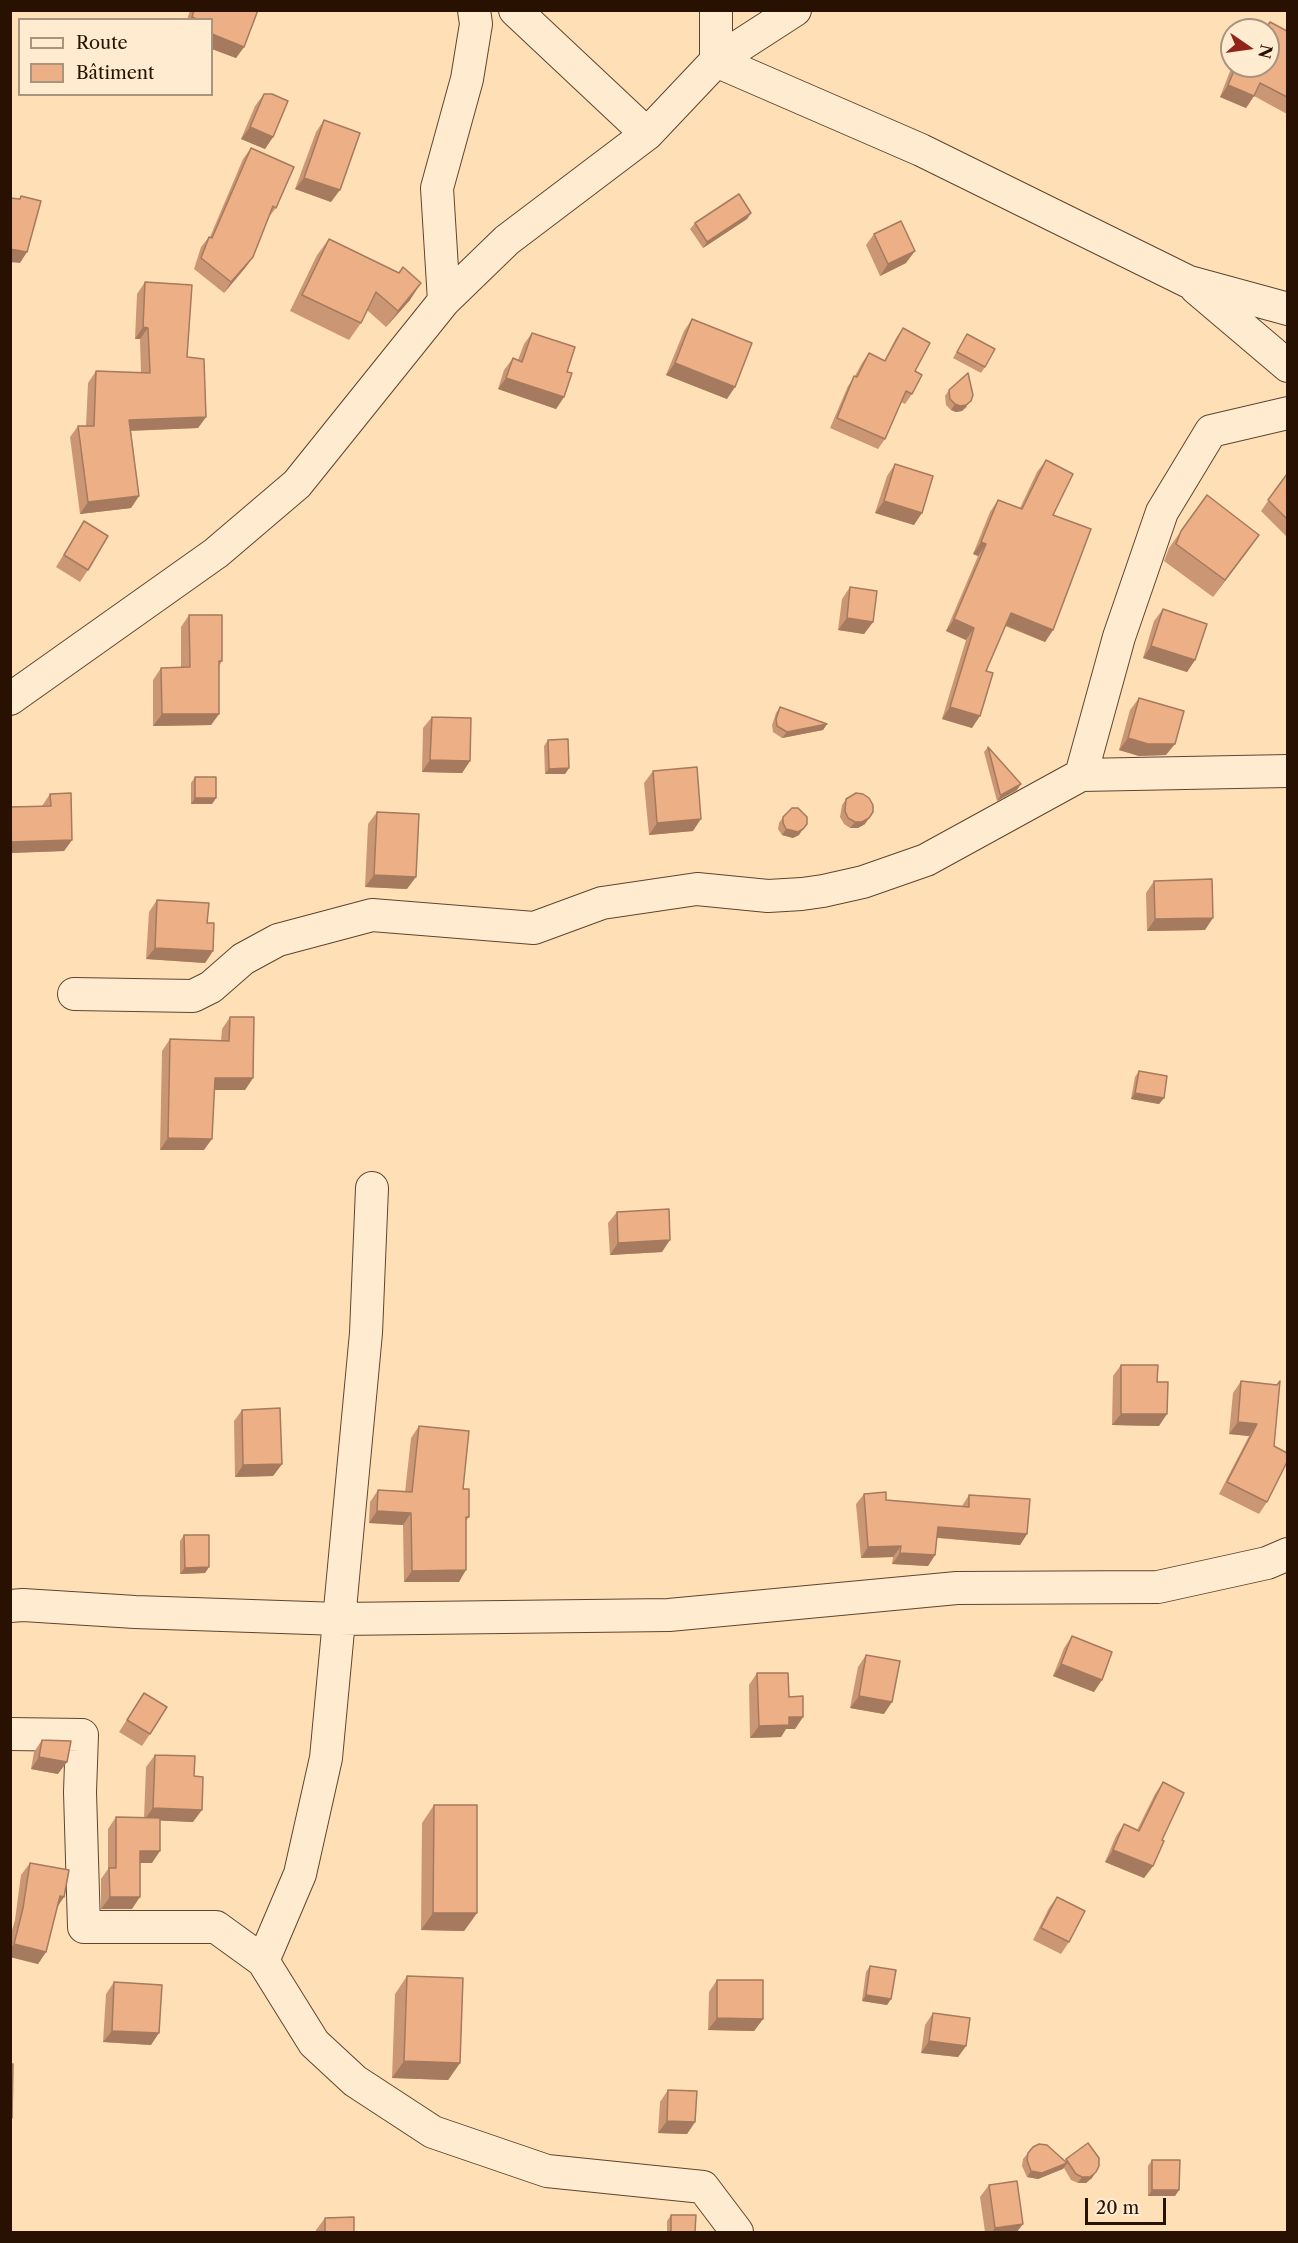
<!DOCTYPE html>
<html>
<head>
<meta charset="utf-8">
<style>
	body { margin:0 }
	#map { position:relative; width:1298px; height:2243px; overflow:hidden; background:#ffe0b6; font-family:"Libre Caslon Text",serif }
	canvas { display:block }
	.frame { position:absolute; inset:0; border:12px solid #291101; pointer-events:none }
	.legend { position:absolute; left:18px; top:18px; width:195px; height:78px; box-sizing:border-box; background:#ffebd0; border:2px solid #a9947d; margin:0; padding:8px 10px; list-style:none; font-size:18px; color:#291101 }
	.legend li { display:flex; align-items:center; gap:12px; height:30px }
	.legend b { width:30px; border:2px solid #a9947d }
	.north { position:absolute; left:1220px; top:18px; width:60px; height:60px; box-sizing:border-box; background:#ffebd0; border:2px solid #a9947d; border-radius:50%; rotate:103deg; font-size:16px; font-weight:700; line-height:24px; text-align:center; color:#291101 }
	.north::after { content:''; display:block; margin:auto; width:21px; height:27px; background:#8f2418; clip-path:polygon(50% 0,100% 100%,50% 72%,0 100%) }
	.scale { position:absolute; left:1085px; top:2198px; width:81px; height:27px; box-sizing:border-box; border:3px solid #291101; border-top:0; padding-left:8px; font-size:18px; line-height:21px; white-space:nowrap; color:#291101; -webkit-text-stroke:4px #ffebd0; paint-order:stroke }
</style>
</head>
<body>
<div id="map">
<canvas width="1298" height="2243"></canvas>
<div class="frame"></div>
<ul class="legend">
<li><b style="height:8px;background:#ffebd0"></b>Route</li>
<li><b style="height:16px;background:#ecaf86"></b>Bâtiment</li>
</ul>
<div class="north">N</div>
<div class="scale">20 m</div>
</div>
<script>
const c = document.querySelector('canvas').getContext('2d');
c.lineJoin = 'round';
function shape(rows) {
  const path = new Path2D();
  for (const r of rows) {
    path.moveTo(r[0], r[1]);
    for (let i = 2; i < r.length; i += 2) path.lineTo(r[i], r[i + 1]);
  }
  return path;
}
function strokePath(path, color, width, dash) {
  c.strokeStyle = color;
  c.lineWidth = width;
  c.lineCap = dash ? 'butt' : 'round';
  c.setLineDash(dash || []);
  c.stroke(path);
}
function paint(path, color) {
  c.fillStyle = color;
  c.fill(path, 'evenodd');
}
const street = shape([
	[515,10,647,134],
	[716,10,716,61,921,150,1189,282,1288,309],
	[1196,288,1288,366],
	[444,301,437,188,467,79,476,24,474,10],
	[10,699,216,553,297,484,444,301,507,240,647,134,716,61,795,10],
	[1081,775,1119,637,1162,512,1211,431,1288,413],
	[74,994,193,996,211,987,243,959,278,940,372,915,534,928,602,903,697,889,768,896,802,894,823,891,863,882,926,860,1081,775,1288,771],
	[10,1606,23,1605,135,1612,339,1619,669,1615,957,1588,1158,1587,1267,1563,1288,1554],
	[10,1734,82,1735,80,1792,84,1927,216,1927,263,1961,314,2043,355,2081,433,2132,547,2171,703,2187,737,2232],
	[263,1961,300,1874,326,1758,366,1333,372,1188]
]);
strokePath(street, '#5e452e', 34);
strokePath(street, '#ffebd0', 32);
paint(shape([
	[190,10,258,10,244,47,236,58,212,49,212,20,187,20],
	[1270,22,1287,31,1287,114,1254,96,1246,108,1220,97,1232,66,1268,66,1268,30,1264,30],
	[264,94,273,137,265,149,241,139,255,106],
	[324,120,331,202,295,189,316,132],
	[251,148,276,208,268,218,253,257,245,268,224,293,194,269,201,247,209,237,210,237,243,159],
	[751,213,747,219,703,248,690,229,695,223],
	[874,234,906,263,880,276,866,245],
	[329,239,410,300,386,327,367,310,361,323,349,340,290,311,317,255],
	[145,282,187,357,206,417,198,428,131,431,139,496,131,508,80,514,70,437,78,426,86,426,88,383,96,371,141,373,140,339,135,339,137,294],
	[692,319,727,399,666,375,684,331],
	[903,328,915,371,912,394,905,404,901,402,885,439,878,449,830,428,848,386,855,376,862,363,869,353,884,361,896,338],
	[532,333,567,372,564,397,556,409,498,389,504,370,513,358,518,360,524,344],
	[967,334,985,367,981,373,953,358],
	[949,390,967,407,962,411,956,412,951,410,946,405,945,396],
	[1046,460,1053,515,1053,630,1045,642,1005,626,986,671,972,728,942,719,966,640,946,631,978,556,973,554,990,512,998,500,1020,508,1037,472],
	[895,464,914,525,875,513,887,476],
	[1287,474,1287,537,1261,511],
	[84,521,88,570,80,582,56,567],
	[1181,531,1259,535,1213,597,1164,561,1169,548],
	[850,587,873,622,864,634,838,630,842,599],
	[1163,609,1195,660,1187,672,1143,658,1154,621],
	[189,615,222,661,219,666,219,714,211,725,153,726,153,680,161,668,181,667,181,627],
	[1139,698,1166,755,1139,756,1119,750,1130,710],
	[780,707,827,724,823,730,782,738,773,732,772,725,776,713],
	[432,717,470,761,462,773,422,772,423,728],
	[548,740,569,768,565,774,545,774,544,746],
	[988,747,1017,790,997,801,984,752],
	[653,771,693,831,649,835,644,783],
	[195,777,216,798,212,804,191,804,191,783],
	[50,794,72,840,64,851,10,853,10,807,42,806],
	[846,799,865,824,858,828,850,828,844,824,840,817,842,805],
	[377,812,407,889,365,887,368,824],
	[783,817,799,835,793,838,782,835,778,829,779,823],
	[1154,881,1205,930,1147,931,1146,893],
	[157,900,207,923,213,951,205,963,146,959,149,912],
	[230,1017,253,1078,245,1090,214,1090,204,1150,160,1150,162,1051,170,1039,221,1041,222,1029],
	[1139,1071,1164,1098,1159,1104,1131,1099,1135,1077],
	[617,1212,662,1252,610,1255,608,1223],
	[1121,1365,1159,1426,1112,1425,1113,1376],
	[1241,1381,1274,1446,1267,1502,1259,1514,1219,1494,1249,1436,1229,1434,1233,1393],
	[242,1410,282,1464,273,1476,235,1477,234,1421],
	[419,1426,463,1489,469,1517,466,1521,459,1582,404,1582,403,1525,369,1523,370,1502,378,1490,405,1492,411,1438],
	[864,1494,886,1500,962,1506,969,1495,1027,1534,1020,1545,937,1538,935,1555,928,1566,892,1564,893,1557,861,1558,856,1504],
	[184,1535,209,1567,205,1573,180,1574,180,1541],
	[1072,1636,1094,1692,1053,1676,1064,1648],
	[866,1655,884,1714,850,1708,858,1667],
	[757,1673,789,1697,803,1717,795,1729,786,1729,781,1737,750,1738,749,1685],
	[144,1693,150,1734,142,1746,119,1732],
	[42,1740,58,1774,31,1769,34,1752],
	[155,1755,193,1822,160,1820,152,1863,140,1863,132,1909,101,1909,101,1879,108,1869,108,1829,116,1817,144,1818,146,1767],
	[1163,1782,1153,1866,1144,1878,1105,1862,1116,1836,1124,1824,1137,1830,1155,1794],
	[434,1805,477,1913,464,1931,421,1930,422,1823],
	[30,1863,57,1906,46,1952,38,1964,10,1957,10,1937,15,1920,21,1875],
	[1057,1897,1069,1942,1061,1954,1033,1940,1049,1908],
	[870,1966,891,1999,887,2005,862,2001,866,1972],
	[407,1976,460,2063,448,2080,392,2078,395,1994],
	[717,1980,763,2019,754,2031,708,2030,709,1992],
	[114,1982,151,2045,103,2042,106,1994],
	[933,2013,966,2046,958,2057,921,2053,925,2025],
	[668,2090,695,2122,687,2134,658,2133,660,2102],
	[1028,2153,1065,2161,1066,2159,1092,2178,1086,2183,1078,2183,1071,2180,1064,2168,1038,2179,1027,2177,1022,2166,1023,2159],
	[1152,2160,1179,2190,1175,2196,1148,2196,1148,2166],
	[989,2185,1017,2232,985,2232,980,2197],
	[671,2215,695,2232,667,2232,667,2221],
	[325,2218,354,2232,316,2232,316,2230]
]), '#cb9673');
paint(shape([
	[212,34,244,47,236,58,212,49],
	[1228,85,1254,96,1246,108,1220,97],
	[250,127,273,137,265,149,241,139],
	[304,178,340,190,331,202,295,189],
	[751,213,747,219,703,248,707,242],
	[10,249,27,252,20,263,10,262],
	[915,251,906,263,880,276,888,264],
	[253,257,245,268,224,293,231,282],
	[421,283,410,300,386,327,398,311],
	[143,327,148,328,140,339,135,339],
	[675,363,735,387,727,399,666,375],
	[506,378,564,397,556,409,498,389],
	[971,401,962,411,956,412,951,410,955,404],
	[206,417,198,428,121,431,129,420],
	[139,496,131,508,80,514,88,502],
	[884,501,922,513,914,525,875,513],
	[1259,535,1247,552,1213,597,1225,580],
	[981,542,986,544,978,556,973,554],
	[1011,613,1053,630,1045,642,1003,624],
	[847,618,873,622,864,634,838,630],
	[954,619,974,628,966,640,946,631],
	[1151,646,1195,660,1187,672,1143,658],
	[950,707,980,716,972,728,942,719],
	[162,714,219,714,211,725,153,726],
	[827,724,823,730,782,738,787,732],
	[1128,738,1175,744,1166,755,1139,756,1119,750],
	[430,760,470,761,462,773,422,772],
	[569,768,565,774,545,774,549,769],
	[1021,784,1017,790,997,801,1001,795],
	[195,798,216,798,212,804,191,804],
	[869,818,865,824,858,828,850,828,855,822],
	[701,819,693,831,649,835,657,823],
	[786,829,803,829,799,835,793,838,782,835],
	[72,840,64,851,10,853,10,842],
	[374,875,416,877,407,889,365,887],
	[1213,918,1205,930,1147,931,1155,919],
	[155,948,213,951,205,963,146,959],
	[215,1078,253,1078,245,1090,207,1090],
	[1135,1093,1164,1098,1159,1104,1131,1099],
	[168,1138,212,1139,204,1150,160,1150],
	[670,1240,662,1252,610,1255,618,1243],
	[1121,1414,1167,1414,1159,1426,1112,1425],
	[1238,1422,1257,1424,1249,1436,1229,1434],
	[282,1464,273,1476,235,1477,243,1465],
	[377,1511,411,1513,403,1525,369,1523],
	[938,1527,1027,1534,1020,1545,930,1537],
	[901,1546,893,1557,861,1558,868,1547],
	[900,1553,935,1555,928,1566,892,1564],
	[209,1567,205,1573,180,1574,185,1568],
	[466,1570,459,1582,404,1582,412,1571],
	[1061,1664,1102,1680,1094,1692,1053,1676],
	[859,1696,892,1702,884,1714,850,1708],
	[789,1717,803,1717,795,1729,786,1729,781,1737,750,1738,759,1726],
	[39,1757,67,1762,58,1774,31,1769],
	[153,1808,202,1810,193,1822,144,1820],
	[1113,1850,1153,1866,1144,1878,1105,1862],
	[140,1851,160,1851,152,1863,132,1863],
	[60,1896,64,1897,56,1909],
	[110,1897,140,1897,132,1909,101,1909],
	[433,1913,477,1913,464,1931,421,1930],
	[14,1944,46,1952,38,1964,10,1957,10,1949],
	[866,1995,891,1999,887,2005,862,2001],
	[717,2018,763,2019,754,2031,708,2030],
	[112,2031,159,2033,151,2045,103,2042],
	[929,2041,966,2046,958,2057,921,2053],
	[404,2061,460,2063,448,2080,392,2078],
	[667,2121,695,2122,687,2134,658,2133],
	[1067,2163,1063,2169,1038,2179,1027,2177,1031,2171],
	[1096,2172,1092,2178,1086,2183,1078,2183,1082,2177],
	[1152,2190,1179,2190,1175,2196,1148,2196],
	[1023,2224,1017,2232,992,2232,995,2228]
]), '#a57a5e');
const building = shape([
	[194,10,258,10,244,47,212,34,212,20,199,20,192,17,194,10],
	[1270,22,1287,31,1287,97,1260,83,1254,96,1228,85,1236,66,1268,66,1268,30,1265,30,1270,22],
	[264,94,272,94,288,101,273,137,250,127,264,94],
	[324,120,360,133,340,190,304,178,324,120],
	[251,148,294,167,276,208,273,206,253,257,231,282,201,258,209,237,212,238,251,148],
	[739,194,751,213,707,242,695,223,739,194],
	[21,196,41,201,27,252,10,249,10,198,20,199,21,196],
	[901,221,915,251,888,264,874,234,901,221],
	[329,239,399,273,403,267,421,283,398,311,376,292,361,323,302,295,329,239],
	[145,282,192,285,187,357,204,359,206,417,129,420,139,496,88,502,78,426,94,426,96,371,150,373,148,328,143,327,145,282],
	[692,319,752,343,735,387,675,363,692,319],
	[903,328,930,343,915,371,922,375,912,394,906,391,885,439,837,418,854,376,857,377,869,353,885,361,903,328],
	[532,333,575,347,567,372,572,373,564,397,506,378,513,358,522,362,532,333],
	[967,334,995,349,985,367,957,352,967,334],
	[968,373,973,395,971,401,966,405,960,406,955,404,950,399,949,390,968,373],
	[1046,460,1073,474,1053,515,1091,529,1053,630,1011,613,986,671,993,673,980,716,950,707,974,628,954,619,986,544,981,542,998,500,1022,509,1046,460],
	[895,464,933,476,922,513,884,501,895,464],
	[1287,474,1287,519,1268,500,1287,474],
	[1207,495,1259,535,1225,580,1176,544,1181,531,1207,495],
	[84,521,108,536,88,570,64,555,84,521],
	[850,587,877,591,873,622,847,618,850,587],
	[1163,609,1207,624,1195,660,1151,646,1163,609],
	[189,615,222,615,222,661,219,661,219,714,162,714,161,668,190,667,189,615],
	[1139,698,1184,711,1175,744,1148,744,1128,738,1139,698],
	[780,707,827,724,787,732,777,726,776,719,780,707],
	[432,717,471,718,470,761,430,760,432,717],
	[568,739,569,768,549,769,548,740,568,739],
	[988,747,1021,784,1001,795,1000,794,988,747],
	[697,767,701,819,657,823,653,771,697,767],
	[195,777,216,777,216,798,195,798,195,777],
	[71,793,72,840,10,842,10,807,51,806,50,794,71,793],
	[856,793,863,794,869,798,873,805,873,812,869,818,862,822,855,822,848,818,845,811,846,799,856,793],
	[792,808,798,808,807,817,807,824,803,829,798,832,786,829,783,823,783,817,792,808],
	[377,812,419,814,416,877,374,875,377,812],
	[1212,879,1213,918,1155,919,1154,881,1212,879],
	[157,900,209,903,207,923,214,923,213,951,155,948,157,900],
	[230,1017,254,1017,253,1078,215,1078,212,1139,168,1138,170,1039,229,1041,230,1017],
	[1139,1071,1167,1076,1164,1098,1135,1093,1139,1071],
	[669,1209,670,1240,618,1243,617,1212,669,1209],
	[1121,1365,1158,1365,1157,1382,1168,1382,1167,1414,1121,1414,1121,1365],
	[1241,1381,1277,1385,1280,1381,1274,1446,1287,1453,1287,1462,1267,1502,1227,1482,1257,1424,1238,1422,1241,1381],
	[280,1408,282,1464,243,1465,242,1410,280,1408],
	[419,1426,469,1431,463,1489,469,1489,469,1517,466,1517,466,1570,412,1571,411,1513,377,1511,378,1490,412,1492,419,1426],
	[886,1492,886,1500,969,1507,969,1495,1030,1499,1027,1534,938,1527,935,1555,900,1553,901,1546,868,1547,864,1494,886,1492],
	[184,1535,209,1535,209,1567,185,1568,184,1535],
	[1072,1636,1112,1652,1102,1680,1061,1664,1072,1636],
	[866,1655,900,1661,892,1702,859,1696,866,1655],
	[757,1673,788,1673,789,1697,803,1696,803,1717,789,1717,789,1725,759,1726,757,1673],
	[144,1693,167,1707,150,1734,127,1720,144,1693],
	[42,1740,71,1741,67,1762,39,1757,42,1740],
	[155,1755,195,1756,194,1776,203,1777,202,1810,153,1808,155,1755],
	[1163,1782,1184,1793,1162,1840,1164,1841,1153,1866,1113,1850,1124,1824,1139,1831,1163,1782],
	[434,1805,477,1805,477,1913,433,1913,434,1805],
	[116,1817,160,1818,160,1851,140,1851,140,1897,110,1897,109,1868,116,1868,116,1817],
	[30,1863,69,1870,64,1897,60,1896,46,1952,14,1944,23,1908,30,1863],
	[1057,1897,1085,1911,1069,1942,1041,1928,1057,1897],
	[870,1966,896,1970,891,1999,866,1995,870,1966],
	[407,1976,463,1978,460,2063,404,2061,407,1976],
	[717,1980,763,1980,763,2019,717,2018,717,1980],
	[114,1982,162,1985,159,2033,112,2031,114,1982],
	[933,2013,970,2018,966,2046,929,2041,933,2013],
	[10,2064,13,2064,12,2118,10,2118,10,2064],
	[668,2090,697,2091,695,2122,667,2121,668,2090],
	[1088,2143,1099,2158,1099,2166,1096,2172,1090,2177,1082,2177,1076,2174,1066,2159,1088,2143],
	[1039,2144,1047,2145,1067,2163,1042,2173,1031,2171,1027,2160,1028,2153,1033,2147,1039,2144],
	[1152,2160,1180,2160,1179,2190,1152,2190,1152,2160],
	[1017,2181,1023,2224,995,2228,989,2185,1017,2181],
	[671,2215,696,2215,695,2232,671,2232,671,2215],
	[354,2217,354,2232,325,2232,325,2218,354,2217]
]);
paint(building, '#ecaf86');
strokePath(building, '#a57a5e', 1.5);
</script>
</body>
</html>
